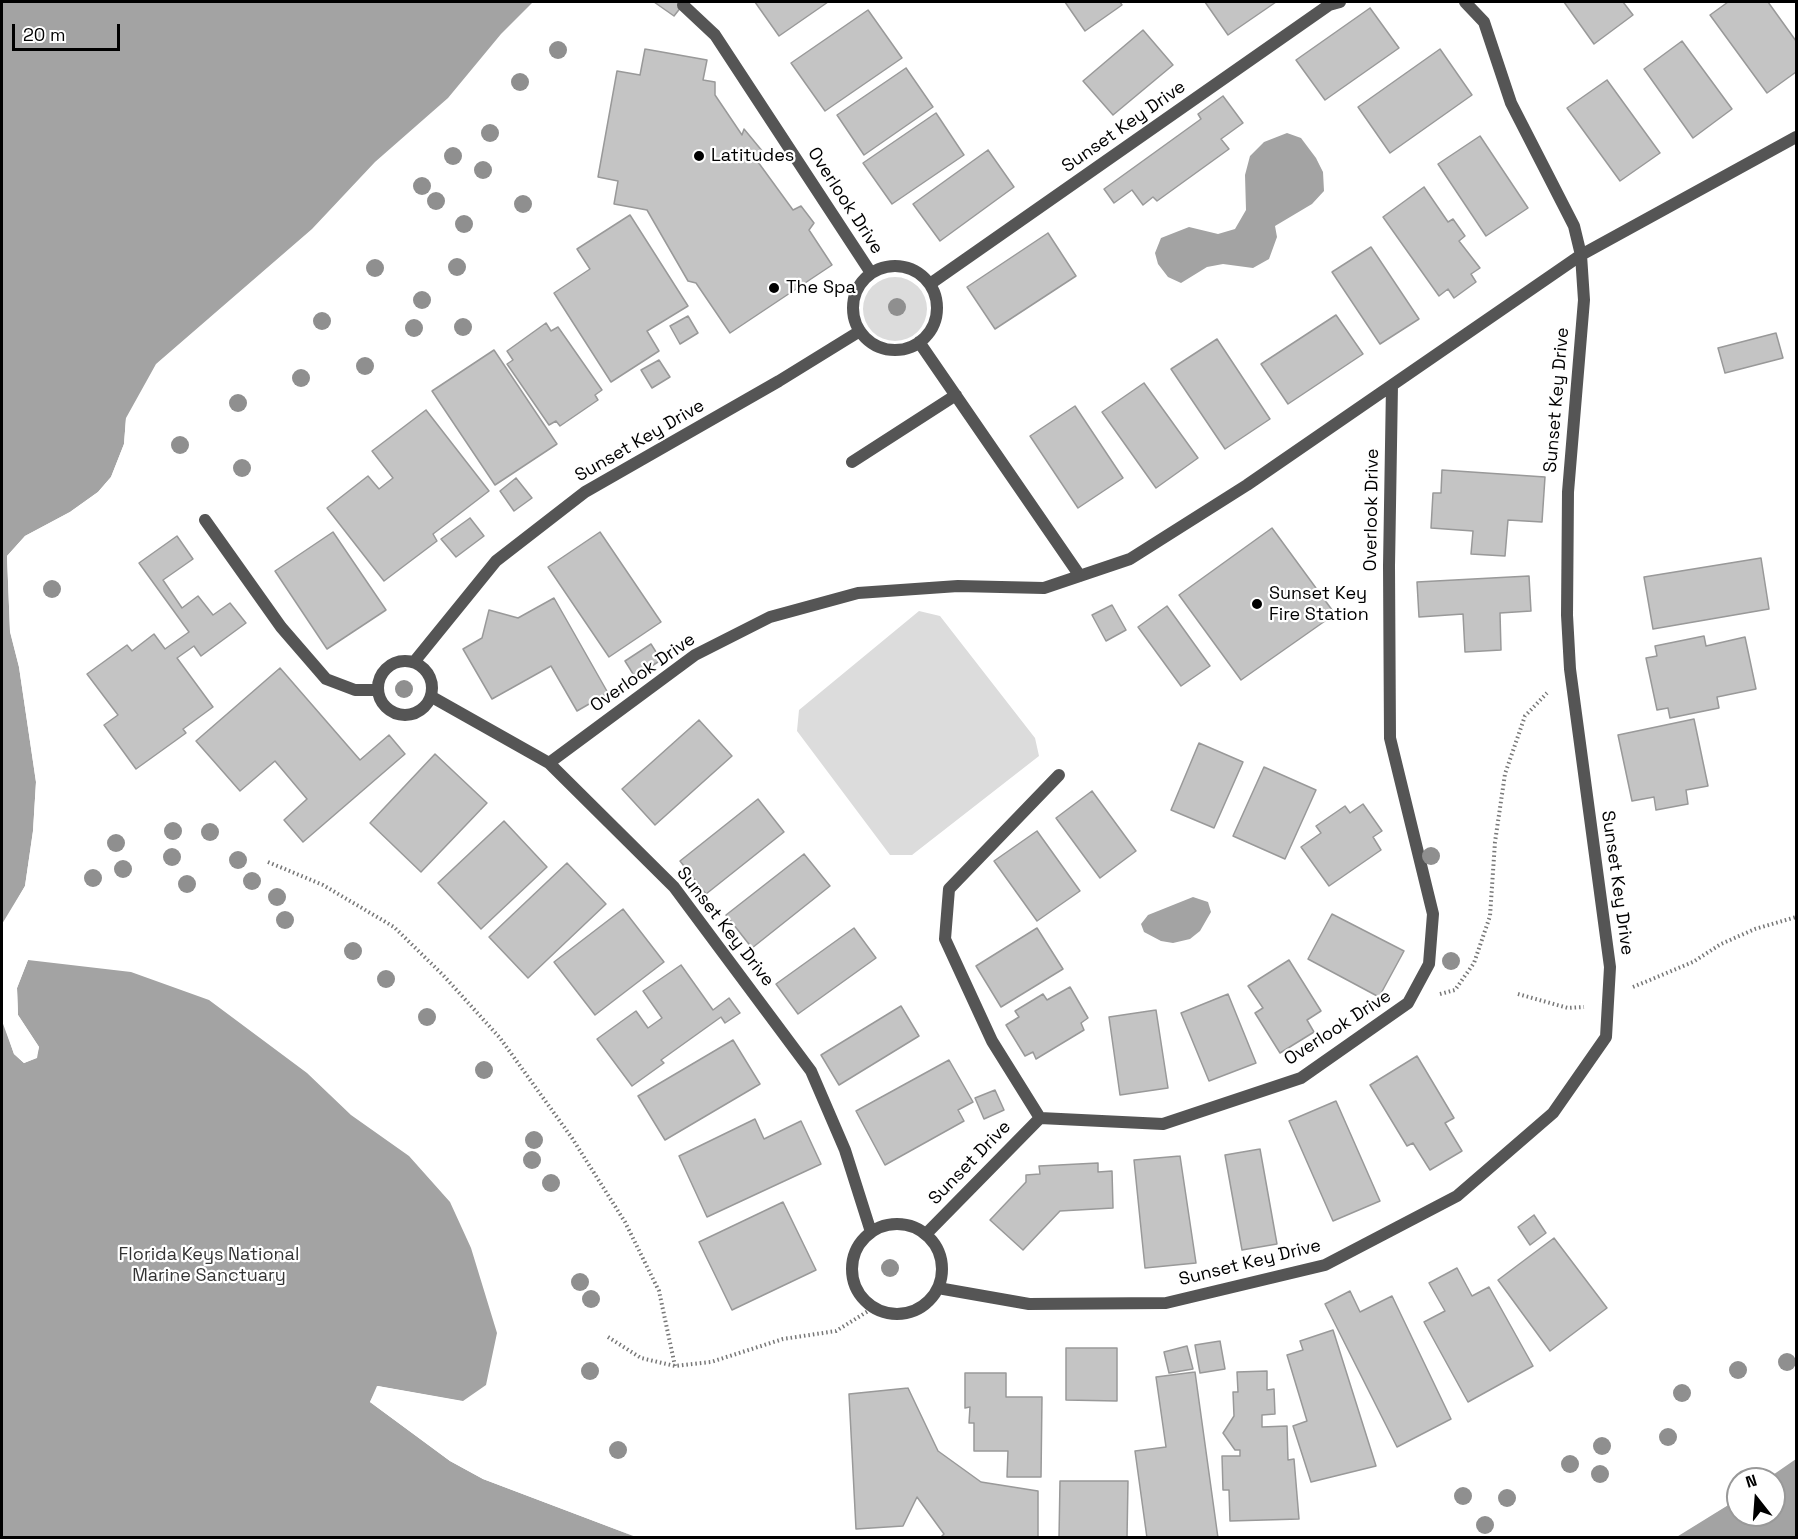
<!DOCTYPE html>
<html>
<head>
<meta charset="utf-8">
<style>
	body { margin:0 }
	#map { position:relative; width:1798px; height:1539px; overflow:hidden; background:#fff; font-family:"Space Grotesk",sans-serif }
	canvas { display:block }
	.frame { position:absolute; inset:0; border:3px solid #000; pointer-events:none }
	.north { position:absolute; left:1726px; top:1467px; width:60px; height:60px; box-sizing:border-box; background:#fff; border:2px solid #999; border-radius:50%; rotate:343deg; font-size:16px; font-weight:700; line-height:24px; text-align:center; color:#000 }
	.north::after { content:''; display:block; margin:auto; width:21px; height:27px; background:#000; clip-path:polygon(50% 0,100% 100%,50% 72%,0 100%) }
	.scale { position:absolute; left:12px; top:24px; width:108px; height:27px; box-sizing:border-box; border:3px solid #000; border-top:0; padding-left:8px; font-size:18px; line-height:21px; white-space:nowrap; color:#000; -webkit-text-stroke:4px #fff; paint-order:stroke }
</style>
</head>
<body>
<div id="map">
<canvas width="1798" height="1539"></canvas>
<div class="frame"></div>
<div class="north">N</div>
<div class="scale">20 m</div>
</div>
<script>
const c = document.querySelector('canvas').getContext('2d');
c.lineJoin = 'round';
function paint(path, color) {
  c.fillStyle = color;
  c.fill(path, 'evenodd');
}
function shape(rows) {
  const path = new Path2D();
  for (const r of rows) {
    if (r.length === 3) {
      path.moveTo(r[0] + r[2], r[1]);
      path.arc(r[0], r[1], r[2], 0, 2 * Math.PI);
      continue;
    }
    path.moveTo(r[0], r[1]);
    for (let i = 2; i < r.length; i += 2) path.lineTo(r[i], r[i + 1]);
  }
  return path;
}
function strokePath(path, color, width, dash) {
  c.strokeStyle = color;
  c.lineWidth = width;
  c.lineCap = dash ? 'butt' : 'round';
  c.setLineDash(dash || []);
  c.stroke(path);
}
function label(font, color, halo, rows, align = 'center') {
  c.font = font + ' "Space Grotesk",sans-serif';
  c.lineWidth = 4.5;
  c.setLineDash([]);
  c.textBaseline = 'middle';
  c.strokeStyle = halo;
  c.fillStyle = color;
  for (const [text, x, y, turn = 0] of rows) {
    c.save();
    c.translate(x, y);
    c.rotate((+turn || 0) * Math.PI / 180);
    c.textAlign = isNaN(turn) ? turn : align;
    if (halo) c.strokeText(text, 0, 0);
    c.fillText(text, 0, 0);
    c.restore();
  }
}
paint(shape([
	[895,309,32],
	[919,611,940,616,1035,738,1039,756,912,855,890,855,797,731,799,710]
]), '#dcdcdc');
paint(shape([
	[2,2,533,2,501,34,448,98,375,162,312,229,156,364,126,418,124,444,111,477,98,492,70,512,25,536,7,556,10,631,19,667,36,782,33,831,25,886,2,924],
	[1287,133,1301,138,1316,158,1323,172,1324,191,1312,204,1275,226,1277,237,1269,259,1253,268,1223,264,1207,267,1181,283,1168,277,1158,264,1155,253,1161,238,1189,227,1218,234,1235,229,1246,210,1245,175,1250,156,1264,142],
	[1193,897,1208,902,1211,912,1200,931,1190,939,1173,943,1161,941,1144,932,1141,924,1148,915],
	[28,960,131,972,209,1000,307,1073,351,1115,409,1156,450,1202,471,1248,497,1333,486,1385,463,1401,378,1386,370,1402,450,1461,483,1479,636,1537,2,1537,2,1021,14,1054,24,1063,36,1058,39,1047,18,1015,17,988],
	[1796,1459,1796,1537,1675,1538,1738,1499,1738,1515,1774,1515,1774,1479,1767,1479]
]), '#a3a3a3');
paint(shape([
	[126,418,129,420,127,445,114,479,100,495,72,514,27,538,10,557,13,631,22,667,39,782,36,832,28,887,2,927,25,886,33,831,36,782,19,667,10,632,7,556,25,536,70,512,98,492,111,477,124,444],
	[29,957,17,988,18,1015,39,1047,37,1058,24,1063,14,1054,2,1018,16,1052,25,1059,34,1056,36,1047,15,1015,14,987,25,959],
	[377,1386,466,1402,462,1404,379,1390,374,1401,452,1459,484,1476,639,1538,483,1479,450,1461,370,1402],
	[1738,1496,1736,1500,1672,1538,1688,1525]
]), '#fff');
const building = shape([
	[654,2,685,2,674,16,654,2],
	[755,2,828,2,779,36,755,2],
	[1065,2,1120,2,1122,5,1085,31,1065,2],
	[1205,2,1276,2,1228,35,1205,2],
	[1564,2,1623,2,1633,15,1594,44,1564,2],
	[1728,2,1768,2,1796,41,1796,72,1767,93,1710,15,1728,2],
	[1370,8,1399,48,1325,100,1296,60,1370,8],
	[868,10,902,58,825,111,791,63,868,10],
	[1143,30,1173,65,1113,115,1083,81,1143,30],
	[1682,41,1732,109,1693,138,1644,69,1682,41],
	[645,49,707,60,703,80,715,82,715,95,742,135,744,129,768,158,758,162,793,210,801,206,814,223,809,230,832,265,730,333,696,283,688,281,647,210,614,204,618,181,598,177,617,71,640,75,645,49],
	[1440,49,1472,95,1390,153,1358,107,1440,49],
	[906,68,933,107,864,155,837,115,906,68],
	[1607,80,1660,153,1620,181,1567,108,1607,80],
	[1223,96,1243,123,1221,139,1229,149,1157,201,1153,197,1143,205,1132,190,1114,203,1104,189,1201,119,1198,114,1223,96],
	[936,113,964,155,892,204,863,163,936,113],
	[1480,136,1528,208,1486,236,1438,164,1480,136],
	[988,150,1014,187,940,241,913,204,988,150],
	[1424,187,1448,222,1453,219,1465,236,1459,241,1480,268,1471,274,1476,282,1454,298,1448,289,1439,296,1383,217,1424,187],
	[630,215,688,306,647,331,659,351,611,382,554,293,590,269,577,249,630,215],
	[1048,233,1076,276,995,329,967,287,1048,233],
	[1371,247,1419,319,1380,344,1332,272,1371,247],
	[1336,315,1363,354,1288,404,1261,364,1336,315],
	[688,316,698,333,680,344,670,326,688,316],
	[546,323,551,331,558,327,602,390,595,395,598,400,560,426,556,421,549,425,507,364,513,360,507,351,546,323],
	[1776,333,1783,358,1725,373,1718,348,1776,333],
	[1217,339,1270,419,1225,449,1171,369,1217,339],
	[494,350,557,444,495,485,432,391,494,350],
	[659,360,670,377,652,388,641,370,659,360],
	[1144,383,1198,458,1156,488,1102,412,1144,383],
	[1075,406,1123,478,1078,508,1030,436,1075,406],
	[426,410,489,491,433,534,437,541,384,581,327,508,368,476,379,489,393,478,372,451,426,410],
	[1442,470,1545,477,1542,522,1508,520,1505,556,1471,554,1473,531,1431,528,1433,493,1441,493,1442,470],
	[516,478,532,498,514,511,500,491,516,478],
	[470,518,484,536,456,557,441,539,470,518],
	[1272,528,1335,614,1241,680,1179,595,1272,528],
	[333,532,386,610,327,649,275,571,333,532],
	[600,532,661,622,609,657,548,567,600,532],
	[177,536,193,559,163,580,182,608,198,596,213,615,230,603,246,623,201,656,194,646,177,658,213,707,183,729,186,733,136,769,104,725,118,715,87,674,127,645,132,651,154,634,165,649,189,632,139,563,177,536],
	[1761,558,1769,609,1653,629,1644,577,1761,558],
	[1529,576,1531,611,1500,613,1501,650,1465,652,1463,614,1419,617,1417,582,1529,576],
	[554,598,608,693,577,711,551,666,492,699,463,649,482,638,489,610,518,618,554,598],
	[1112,605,1126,630,1106,641,1092,615,1112,605],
	[1167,606,1210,666,1181,686,1138,627,1167,606],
	[1704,636,1706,646,1745,637,1756,689,1717,697,1719,708,1670,718,1668,708,1657,710,1646,658,1657,656,1655,646,1704,636],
	[651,644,661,660,635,677,625,661,651,644],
	[280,668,360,760,389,735,405,754,303,842,284,820,307,799,275,761,240,791,196,741,280,668],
	[1694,719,1708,786,1686,790,1688,804,1656,810,1654,797,1632,801,1618,735,1694,719],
	[699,720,732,756,655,825,622,789,699,720],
	[1199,743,1243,762,1214,828,1171,810,1199,743],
	[435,754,487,803,421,872,370,823,435,754],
	[1264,767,1316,790,1285,859,1233,836,1264,767],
	[1092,791,1136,851,1100,878,1056,818,1092,791],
	[758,799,784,832,706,894,680,861,758,799],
	[1363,804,1382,831,1373,837,1381,850,1329,886,1301,847,1321,833,1316,826,1345,806,1350,813,1363,804],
	[504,821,547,867,481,929,438,883,504,821],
	[1037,831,1080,891,1037,921,994,861,1037,831],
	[804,854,830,886,752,948,726,915,804,854],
	[567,863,606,904,528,978,489,937,567,863],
	[623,909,664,962,595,1015,554,962,623,909],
	[1332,914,1404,951,1379,997,1308,959,1332,914],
	[854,928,876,958,798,1014,776,984,854,928],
	[1037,928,1063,969,1001,1007,976,966,1037,928],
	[1289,960,1321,1011,1307,1020,1314,1032,1280,1053,1255,1013,1263,1008,1248,986,1289,960],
	[681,965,713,1010,729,998,740,1013,725,1023,721,1017,661,1060,664,1063,632,1086,597,1039,636,1011,648,1028,662,1018,643,991,681,965],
	[1070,987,1088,1018,1081,1023,1084,1030,1036,1059,1033,1052,1025,1056,1006,1025,1019,1017,1015,1011,1043,994,1047,1000,1070,987],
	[1228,994,1256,1063,1209,1081,1181,1013,1228,994],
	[901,1006,919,1036,839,1085,821,1055,901,1006],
	[1156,1010,1168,1088,1120,1095,1109,1017,1156,1010],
	[733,1040,760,1084,665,1140,638,1096,733,1040],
	[1417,1056,1454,1118,1445,1123,1462,1151,1430,1170,1413,1143,1407,1146,1370,1085,1417,1056],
	[949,1060,973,1102,958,1110,964,1121,885,1165,856,1111,949,1060],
	[995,1090,1004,1110,984,1119,975,1098,995,1090],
	[1336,1101,1380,1201,1333,1221,1289,1121,1336,1101],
	[755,1119,764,1139,801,1121,821,1164,707,1217,679,1156,755,1119],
	[1260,1149,1277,1244,1242,1250,1225,1155,1260,1149],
	[1180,1156,1196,1263,1145,1268,1134,1160,1180,1156],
	[1098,1163,1098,1172,1112,1171,1113,1208,1060,1211,1023,1250,990,1220,1026,1182,1026,1175,1040,1174,1039,1166,1098,1163],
	[783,1202,816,1270,732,1310,699,1242,783,1202],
	[1534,1215,1546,1233,1530,1245,1518,1227,1534,1215],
	[1554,1238,1607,1308,1550,1351,1498,1280,1554,1238],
	[1457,1268,1472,1296,1489,1287,1533,1366,1468,1402,1424,1322,1445,1311,1429,1283,1457,1268],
	[1350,1291,1360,1312,1392,1296,1451,1419,1397,1447,1325,1304,1350,1291],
	[1333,1330,1376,1466,1311,1482,1293,1426,1307,1421,1287,1355,1303,1350,1300,1341,1333,1330],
	[1220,1341,1225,1369,1200,1373,1195,1345,1220,1341],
	[1187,1346,1193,1369,1169,1373,1164,1352,1187,1346],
	[1066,1348,1117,1348,1117,1401,1066,1400,1066,1348],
	[1267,1371,1267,1390,1274,1389,1275,1414,1262,1415,1262,1427,1287,1426,1288,1460,1294,1459,1299,1519,1230,1521,1229,1490,1223,1490,1222,1456,1240,1456,1240,1450,1235,1450,1223,1433,1234,1416,1233,1392,1238,1392,1237,1372,1267,1371],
	[1195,1372,1218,1538,1147,1538,1135,1451,1166,1447,1156,1377,1195,1372],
	[965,1373,1006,1373,1006,1397,1042,1397,1041,1477,1007,1477,1008,1451,974,1451,974,1423,969,1423,970,1407,965,1408,965,1373],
	[908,1388,938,1451,981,1482,1038,1491,1038,1538,940,1538,944,1534,917,1497,903,1526,856,1529,849,1394,908,1388],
	[1060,1481,1128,1481,1127,1538,1059,1538,1060,1481]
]);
paint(building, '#c4c4c4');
strokePath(building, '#999', 1.5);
strokePath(shape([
	[268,862,323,885,394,927,443,975,500,1038,572,1138,625,1222,659,1291,675,1366],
	[1633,987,1693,962,1721,944,1755,929,1796,917],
	[1440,994,1455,990,1474,963,1490,916,1495,842,1505,774,1525,716,1547,693],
	[1518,994,1568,1008,1584,1007],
	[608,1337,641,1358,675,1366,711,1362,783,1339,836,1331,873,1308]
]), '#777', 4, [1.5, 3]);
strokePath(shape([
	[683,5,715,35,871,273],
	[895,308,42],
	[930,284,1329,5,1340,2],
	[919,342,1080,576],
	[852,462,956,395],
	[205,520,281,627,326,679,355,690,378,690],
	[405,688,27],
	[414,662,496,561,585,492,779,381,860,331],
	[432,697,549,763,674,887,811,1071,845,1150,871,1232],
	[549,763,695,655,770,617,858,593,958,586,1044,588,1130,559,1247,485,1581,255,1796,137],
	[1059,775,949,889,945,939,992,1041,1040,1118,1163,1124,1301,1078,1408,1003,1429,964,1433,914,1390,738,1389,566,1392,385],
	[897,1269,45],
	[926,1234,1040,1118],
	[938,1288,1029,1304,1166,1303,1325,1265,1457,1196,1553,1113,1606,1037,1610,967,1570,669,1567,615,1568,492,1584,300,1581,255,1574,226,1511,103,1484,22,1465,2]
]), '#555', 12);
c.fillStyle = '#8f8f8f';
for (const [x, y] of [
	[558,50],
	[520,82],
	[490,133],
	[453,156],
	[483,170],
	[422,186],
	[436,201],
	[523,204],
	[464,224],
	[457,267],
	[375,268],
	[422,300],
	[897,307],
	[322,321],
	[463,327],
	[414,328],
	[365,366],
	[301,378],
	[238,403],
	[180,445],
	[242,468],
	[52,589],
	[404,689],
	[173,831],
	[210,832],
	[116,843],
	[1431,856],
	[172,857],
	[238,860],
	[123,869],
	[93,878],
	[252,881],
	[187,884],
	[277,897],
	[285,920],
	[353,951],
	[1451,961],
	[386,979],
	[427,1017],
	[484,1070],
	[534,1140],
	[532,1160],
	[551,1183],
	[890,1268],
	[580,1282],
	[591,1299],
	[1787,1362],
	[1738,1370],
	[590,1371],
	[1682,1393],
	[1668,1437],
	[1602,1446],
	[618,1450],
	[1570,1464],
	[1600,1474],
	[1463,1496],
	[1507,1498],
	[1485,1525]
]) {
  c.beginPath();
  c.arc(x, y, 9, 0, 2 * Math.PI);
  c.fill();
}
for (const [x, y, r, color] of [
	[699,156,6,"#000"],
	[774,288,6,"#000"],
	[1257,604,6,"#000"]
]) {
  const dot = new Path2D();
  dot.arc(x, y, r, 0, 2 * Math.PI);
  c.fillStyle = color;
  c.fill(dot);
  strokePath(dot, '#fff', 2);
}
label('18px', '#000', '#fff', [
	["Sunset Key Drive",1124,127,-35],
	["Overlook Drive",845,201,57],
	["Sunset Key Drive",1557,400,-85],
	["Sunset Key Drive",640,441,-30],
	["Overlook Drive",1372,510,-89],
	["Overlook Drive",643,673,-35],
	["Sunset Key Drive",1617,883,82],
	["Sunset Key Drive",725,927,52],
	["Overlook Drive",1338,1028,-33],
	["Sunset Drive",970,1163,-46],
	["Sunset Key Drive",1250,1263,-14]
]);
label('18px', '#000', '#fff', [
	["Latitudes",711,156],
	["The Spa",786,288],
	["Sunset Key",1269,594],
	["Fire Station",1269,615]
], 'left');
label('18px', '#333', '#fff', [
	["Florida Keys National",209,1255],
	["Marine Sanctuary",209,1276]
]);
</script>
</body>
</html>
